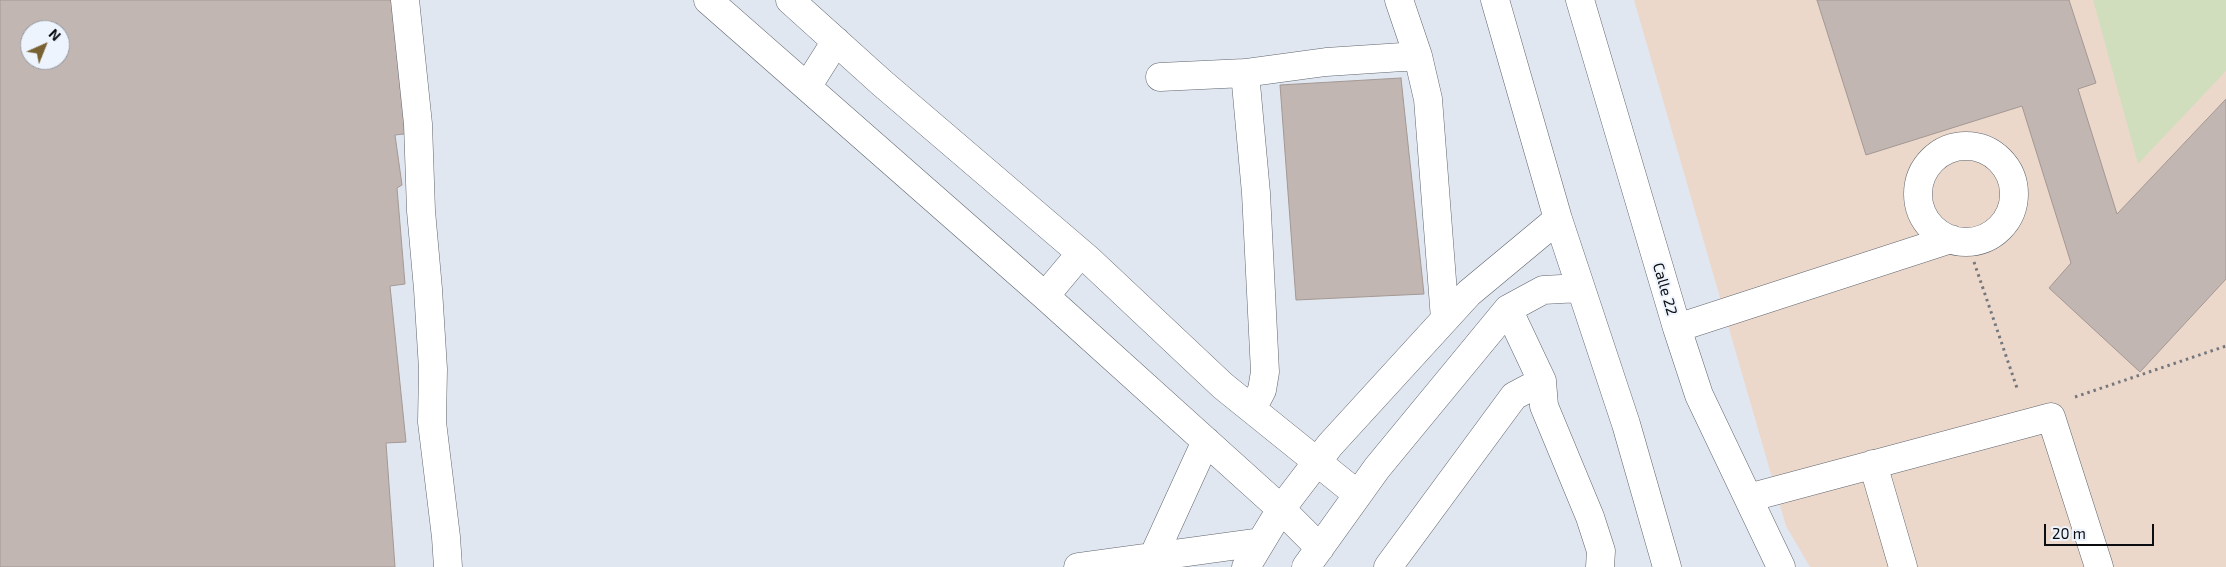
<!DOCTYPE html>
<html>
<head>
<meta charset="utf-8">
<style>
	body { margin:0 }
	#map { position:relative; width:2226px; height:567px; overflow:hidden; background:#e1e7f0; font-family:"Exo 2",sans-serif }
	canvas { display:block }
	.north { position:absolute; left:20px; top:20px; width:50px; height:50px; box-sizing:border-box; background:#eef4fe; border:1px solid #93989f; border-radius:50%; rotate:44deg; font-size:14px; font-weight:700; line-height:20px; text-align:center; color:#0b0d10 }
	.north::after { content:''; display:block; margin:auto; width:18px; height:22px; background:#796232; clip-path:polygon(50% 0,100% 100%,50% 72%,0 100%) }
	.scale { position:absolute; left:2044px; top:524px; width:110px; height:22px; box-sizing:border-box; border:2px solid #0b0d10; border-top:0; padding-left:6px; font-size:15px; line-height:18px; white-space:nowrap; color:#0b0d10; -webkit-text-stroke:4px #eef4fe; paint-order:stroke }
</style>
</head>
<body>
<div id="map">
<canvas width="2226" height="567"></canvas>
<div class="north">N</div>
<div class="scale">20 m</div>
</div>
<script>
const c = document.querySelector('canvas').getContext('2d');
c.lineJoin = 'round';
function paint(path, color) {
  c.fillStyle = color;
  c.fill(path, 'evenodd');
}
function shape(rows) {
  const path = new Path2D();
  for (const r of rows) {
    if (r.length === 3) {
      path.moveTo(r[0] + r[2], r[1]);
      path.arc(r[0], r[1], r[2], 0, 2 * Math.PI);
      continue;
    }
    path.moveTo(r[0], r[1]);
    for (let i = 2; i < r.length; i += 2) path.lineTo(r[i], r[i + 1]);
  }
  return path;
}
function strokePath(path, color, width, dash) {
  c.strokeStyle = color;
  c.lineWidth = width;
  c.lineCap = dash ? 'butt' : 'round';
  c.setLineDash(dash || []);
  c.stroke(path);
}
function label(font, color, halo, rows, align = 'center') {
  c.font = font + ' "Exo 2",sans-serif';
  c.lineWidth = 4;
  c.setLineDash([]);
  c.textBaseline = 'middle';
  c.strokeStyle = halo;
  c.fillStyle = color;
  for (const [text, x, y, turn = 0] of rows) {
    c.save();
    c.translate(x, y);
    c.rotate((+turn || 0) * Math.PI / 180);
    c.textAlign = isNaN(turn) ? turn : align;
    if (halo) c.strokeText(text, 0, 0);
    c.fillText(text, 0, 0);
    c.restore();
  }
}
paint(shape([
	[1634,0,2226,0,2226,567,1810,567,1786,526]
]), '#ecd8ca');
paint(shape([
	[2093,0,2226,0,2226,71,2138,164]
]), '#d1debd');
const building = shape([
	[0,0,404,0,414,133,395,135,402,185,397,188,405,284,390,286,406,442,386,443,395,567,0,567,0,0],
	[30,30,60,30,60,60,30,60,30,30],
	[1817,0,2069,0,2096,83,2078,89,2117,214,2226,99,2226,279,2140,372,2049,288,2071,263,2022,106,1866,155,1817,0],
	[1401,78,1424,294,1296,300,1280,85,1401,78]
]);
paint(building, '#c2b6b2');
strokePath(building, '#a39894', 1);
const minor = shape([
	[405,0,418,124,421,211,428,289,433,369,432,422,446,537,448,567],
	[708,0,1045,296,1281,509,1320,548],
	[790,0,882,83,1089,260,1223,386,1357,494],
	[1399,0,1418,56,1428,99,1445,319],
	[1495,0,1558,219,1626,424,1667,567],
	[1580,0,1677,328,1699,395,1781,567],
	[1245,73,1256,193,1265,372,1262,390,1252,409],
	[1160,77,1245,73,1326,62,1418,56],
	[807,87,836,41],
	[1966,194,48],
	[1045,296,1081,253],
	[1508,309,1542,381,1544,406,1590,517,1601,551,1600,567],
	[1677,328,1951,239],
	[1873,464,1903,567],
	[1748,498,2051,417,2099,567],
	[1153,557,1206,441],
	[1078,567,1261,542],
	[1246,567,1281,509,1330,445,1469,293,1558,219],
	[1306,567,1377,468,1508,309,1543,290,1580,288],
	[1388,567,1514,396,1542,381]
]);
strokePath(minor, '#5f656d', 29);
strokePath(shape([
	[1974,262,2018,391],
	[2075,397,2226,346]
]), '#74787e', 3, [2.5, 4]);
strokePath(minor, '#fff', 28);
label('15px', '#0b0d10', '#eef4fe', [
	["Calle 22",1665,289,74]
]);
</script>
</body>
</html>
